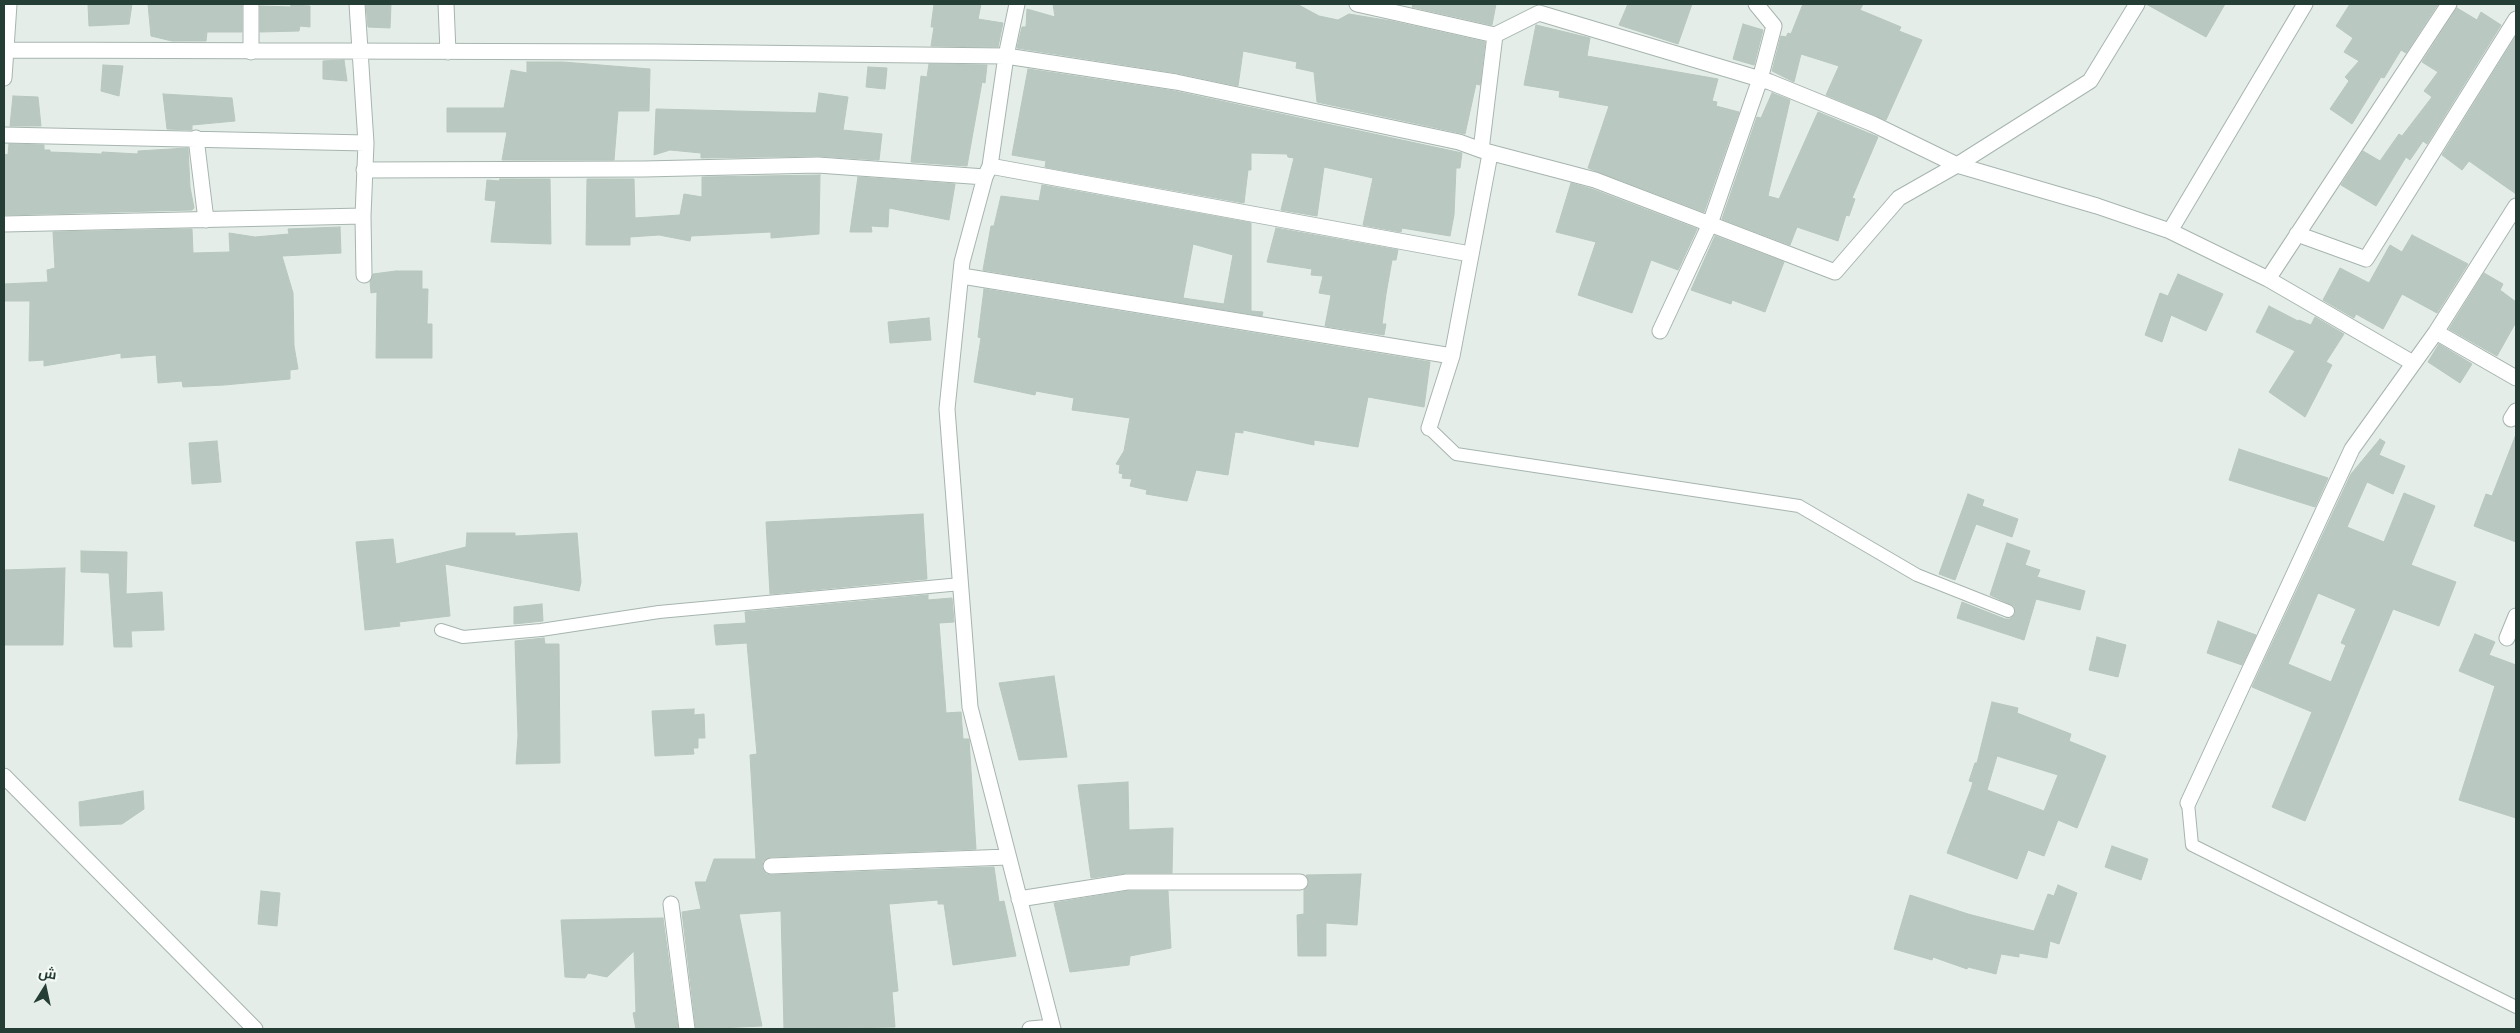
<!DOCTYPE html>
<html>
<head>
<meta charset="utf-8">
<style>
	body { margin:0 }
	#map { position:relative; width:2520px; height:1033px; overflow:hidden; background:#e4ede8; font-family:"Golos Text",Cairo,sans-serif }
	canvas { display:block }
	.frame { position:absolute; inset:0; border:5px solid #243e35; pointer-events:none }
	.north { position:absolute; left:20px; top:963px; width:50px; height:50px; -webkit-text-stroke:4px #f5faf7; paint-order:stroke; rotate:10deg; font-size:14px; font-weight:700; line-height:20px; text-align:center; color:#243e35 }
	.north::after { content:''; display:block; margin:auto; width:18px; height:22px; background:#243e35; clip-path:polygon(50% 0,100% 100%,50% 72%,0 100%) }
</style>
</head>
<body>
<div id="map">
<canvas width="2520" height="1033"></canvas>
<div class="frame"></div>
<div class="north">ش</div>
</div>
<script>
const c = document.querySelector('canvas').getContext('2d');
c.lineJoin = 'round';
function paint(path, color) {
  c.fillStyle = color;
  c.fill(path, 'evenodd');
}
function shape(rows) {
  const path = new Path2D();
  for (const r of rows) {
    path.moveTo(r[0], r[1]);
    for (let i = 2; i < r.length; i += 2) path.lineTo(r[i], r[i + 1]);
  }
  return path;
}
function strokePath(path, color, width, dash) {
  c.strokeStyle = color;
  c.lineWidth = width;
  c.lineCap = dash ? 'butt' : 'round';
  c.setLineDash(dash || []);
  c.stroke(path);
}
const building = shape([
	[88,4,132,4,129,24,89,26,88,4],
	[148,4,242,4,242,32,207,32,206,41,172,41,151,36,148,4],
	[366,4,391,4,390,28,368,27,366,4],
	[934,4,981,4,978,19,1003,23,998,47,931,46,934,27,931,27,934,4],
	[1053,4,1297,4,1319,16,1338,20,1349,14,1391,21,1485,42,1480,85,1476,84,1465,134,1317,102,1314,72,1296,68,1297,62,1243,51,1238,86,1177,73,1017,48,1022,27,1026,27,1027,9,1055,17,1053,4],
	[1413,4,1496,4,1492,25,1412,7,1413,4],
	[1628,4,1692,4,1678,44,1619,25,1628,4],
	[1803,4,1863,4,1860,10,1901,27,1899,31,1922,40,1886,120,1826,95,1839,66,1801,54,1794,82,1772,71,1781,36,1786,37,1788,33,1791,34,1803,4],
	[2146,4,2225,4,2206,37,2146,4],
	[2350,4,2438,4,2406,53,2401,50,2384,78,2381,77,2352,124,2330,109,2349,81,2345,77,2359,61,2344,52,2353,38,2336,26,2350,4],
	[291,5,310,6,310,27,300,26,299,31,260,32,260,6,291,7,291,5],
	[2457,8,2477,20,2481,12,2501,25,2427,144,2423,141,2410,160,2406,157,2376,206,2341,185,2363,151,2380,161,2399,134,2402,136,2432,97,2424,91,2438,72,2422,62,2457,8],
	[1743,24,1763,30,1754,65,1733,59,1743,24],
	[1536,25,1590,38,1587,56,1718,79,1712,101,1717,102,1716,106,1739,112,1704,212,1588,168,1609,106,1559,97,1560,91,1524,85,1536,25],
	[2516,36,2516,194,2469,161,2462,170,2442,155,2516,36],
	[344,60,347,81,323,79,323,61,344,60],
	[527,62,563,62,650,69,649,111,618,111,614,160,502,160,507,132,447,132,447,108,504,108,511,70,527,73,527,62],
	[929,64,987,65,985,83,982,82,967,166,911,162,921,76,927,77,929,64],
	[103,65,123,66,119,96,101,91,103,65],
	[868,67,887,68,885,89,866,87,868,67],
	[1028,69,1174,91,1462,153,1460,168,1456,168,1454,215,1450,236,1402,228,1401,232,1363,225,1373,178,1324,167,1317,216,1281,210,1294,158,1288,157,1287,154,1251,153,1251,170,1248,170,1244,203,1045,167,1046,161,1012,155,1028,69],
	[819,93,848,97,843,130,882,134,879,160,818,156,701,158,701,153,670,150,654,155,656,109,816,113,819,93],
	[1772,93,1790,100,1768,196,1779,199,1818,112,1878,137,1852,198,1855,199,1849,216,1846,215,1838,241,1797,227,1790,245,1722,219,1757,117,1761,118,1772,93],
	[163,94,232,98,235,121,192,125,192,130,167,129,163,94],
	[13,96,38,97,41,126,10,126,13,96],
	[9,144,44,145,44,150,50,150,50,152,102,154,102,152,138,154,138,151,188,148,190,187,194,208,192,210,4,215,4,154,8,155,9,144],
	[820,175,819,234,771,238,771,232,691,236,690,241,659,235,630,237,630,245,586,245,587,179,634,179,635,218,680,215,684,194,702,197,702,177,820,175],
	[858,177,955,184,949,220,889,208,888,227,871,226,872,232,850,232,858,177],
	[500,179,550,179,551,244,491,242,496,201,485,200,487,180,499,181,500,179],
	[1571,183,1592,189,1697,229,1678,270,1651,260,1632,313,1578,295,1596,242,1556,232,1571,183],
	[1042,185,1251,223,1251,311,1263,312,1262,316,983,270,991,226,994,226,1001,196,1039,201,1042,185],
	[1193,244,1233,255,1224,304,1183,298,1193,244],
	[340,227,341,253,282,256,293,293,294,346,298,369,290,370,290,379,224,385,183,387,182,381,158,383,156,355,121,358,121,353,44,366,44,360,29,361,30,301,4,301,4,284,48,282,47,270,55,268,53,232,192,229,193,253,230,252,229,233,255,237,289,234,288,229,340,227],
	[1276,228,1398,250,1396,260,1392,260,1386,294,1382,324,1386,324,1384,335,1325,326,1331,295,1319,293,1323,276,1311,275,1312,269,1267,262,1276,228],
	[2412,235,2468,264,2437,313,2402,294,2383,329,2356,314,2354,318,2323,300,2340,268,2369,283,2390,245,2402,252,2412,235],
	[1715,236,1784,262,1765,312,1732,300,1731,304,1691,290,1715,236],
	[396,271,422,271,422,289,428,289,427,324,432,324,432,358,376,358,377,292,371,293,370,282,373,274,396,271],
	[2484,273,2503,284,2500,290,2516,302,2516,322,2497,356,2449,329,2484,273],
	[2178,274,2223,294,2206,331,2171,315,2162,342,2145,335,2160,293,2168,296,2178,274],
	[984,289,1430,362,1424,407,1368,397,1358,447,1314,440,1314,445,1243,430,1243,433,1235,432,1228,475,1196,470,1187,501,1146,494,1147,490,1130,486,1132,479,1122,478,1123,474,1119,473,1120,465,1116,464,1124,451,1130,418,1072,410,1074,398,1036,391,1035,395,974,382,981,338,978,337,984,289],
	[2269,306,2298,321,2299,320,2311,325,2315,317,2344,334,2326,362,2332,365,2305,417,2269,392,2295,351,2256,332,2269,306],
	[929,318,931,340,890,343,888,322,929,318],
	[2439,344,2472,364,2460,383,2428,362,2439,344],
	[2515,437,2516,437,2516,542,2474,526,2486,494,2492,496,2515,437],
	[2380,439,2385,442,2379,455,2405,466,2393,494,2367,482,2347,527,2384,542,2404,493,2435,506,2411,565,2456,582,2439,626,2393,609,2305,821,2272,807,2312,712,2252,687,2351,474,2380,439],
	[2318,593,2356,609,2341,643,2346,645,2331,682,2288,664,2318,593],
	[217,441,221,482,192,484,189,443,217,441],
	[2239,449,2328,478,2315,507,2229,480,2239,449],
	[1968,494,1984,500,1982,506,2018,519,2012,537,1976,524,1955,580,1939,574,1968,494],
	[923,514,927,579,770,594,766,522,923,514],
	[467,533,515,533,515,536,577,533,581,582,579,591,445,564,450,616,399,622,400,626,365,630,356,542,393,539,396,564,466,547,467,533],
	[2007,543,2030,551,2025,565,2040,570,2037,577,2085,591,2080,610,2036,599,2024,640,1957,618,1962,602,2005,619,2010,619,2015,614,2014,606,1990,595,2007,543],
	[81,551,127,552,126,594,162,592,164,630,131,631,132,647,114,647,109,573,81,572,81,551],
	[65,568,63,645,4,645,4,570,65,568],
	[928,595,928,600,952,598,954,622,939,623,946,713,961,712,963,739,969,739,976,849,771,857,763,861,762,867,766,874,771,875,994,867,999,902,1004,901,1016,956,953,965,944,904,938,904,938,900,889,904,898,991,892,992,895,1027,784,1029,781,911,739,914,762,1026,696,1029,682,912,701,909,695,882,706,882,714,859,756,859,750,755,757,754,747,643,716,645,714,625,746,623,745,612,928,595],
	[542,604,543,621,514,624,514,607,542,604],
	[2218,621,2256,635,2242,665,2207,653,2218,621],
	[2475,634,2495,642,2489,655,2516,665,2516,818,2459,800,2495,686,2459,671,2475,634],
	[2097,637,2126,645,2118,677,2089,670,2097,637],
	[544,638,545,644,559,644,560,763,516,764,518,736,515,641,544,638],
	[1054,676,1067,757,1019,760,999,683,1054,676],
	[1992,702,2018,708,2017,713,2071,734,2069,741,2106,756,2077,828,2058,820,2044,856,2028,850,2017,879,1947,853,1971,789,1973,782,1969,781,1975,763,1977,763,1992,702],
	[1997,756,2058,775,2044,811,1987,790,1997,756],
	[694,709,694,715,704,714,705,738,698,738,698,748,693,748,694,754,655,756,652,711,694,709],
	[1128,782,1129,830,1173,828,1172,873,1127,873,1091,878,1078,785,1128,782],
	[143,791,144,809,122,824,80,826,79,802,143,791],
	[2112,846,2148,859,2141,880,2105,867,2112,846],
	[1361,874,1357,925,1326,923,1326,956,1298,956,1297,915,1304,914,1304,890,1309,882,1306,875,1361,874],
	[2058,885,2077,893,2059,944,2050,941,2047,958,2019,953,2019,957,2001,954,1996,974,1968,967,1967,969,1933,957,1932,960,1894,949,1910,895,1968,914,2034,931,2048,894,2054,896,2058,885],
	[261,891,280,893,277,926,258,924,261,891],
	[1128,891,1168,891,1171,948,1130,956,1129,965,1070,972,1054,903,1128,891],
	[663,918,678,1029,636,1029,633,1013,636,1012,634,951,607,977,588,973,585,978,565,977,561,920,663,918]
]);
paint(building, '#b9c8c1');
strokePath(building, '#b7c7be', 1);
const lane = shape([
	[1429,428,1456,454,1799,506,1917,575,2008,611],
	[441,630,463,637,541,630,659,612,961,584],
	[2188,803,2192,845,2516,1007]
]);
const street = shape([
	[357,4,366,143,363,216,364,275],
	[446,4,448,52],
	[1017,4,1006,56,990,166,985,177,962,262,947,409,970,707,1053,1029],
	[1357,4,1495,35,1539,13,1770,82,1873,124,1957,165,2097,206,2170,231,2268,279,2413,363],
	[7,50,656,52,1006,56,1176,82,1459,142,1481,150,1495,35],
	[251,52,251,4],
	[4,78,9,4],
	[4,135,366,143],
	[196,138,206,220],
	[1481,150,1595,180,1835,272,1899,198,1957,165,2090,81,2137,4],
	[990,166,1470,254],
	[364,170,644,169,818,165,985,177],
	[4,224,363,216],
	[2170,231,2305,4],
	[2297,234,2366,259,2516,19],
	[962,276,1452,356],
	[2268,279,2449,4],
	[1660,331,1710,224,1760,79,1774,26,1756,4],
	[2436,332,2516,378],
	[2511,419,2516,411],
	[1429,428,1452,356,1490,154],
	[2507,638,2516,616],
	[4,776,255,1029],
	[2188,803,2352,449,2436,332,2516,206],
	[771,866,1008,857],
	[1019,899,1127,882,1300,882],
	[671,904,687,1029],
	[1030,1029,1052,1027]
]);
strokePath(lane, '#a7b5af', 14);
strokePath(street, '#a7b5af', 17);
strokePath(lane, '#fff', 12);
strokePath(street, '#fff', 15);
</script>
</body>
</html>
